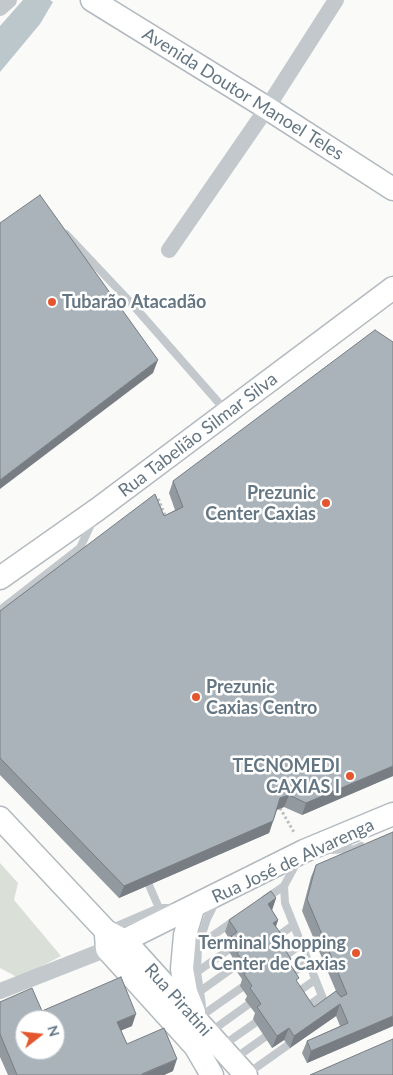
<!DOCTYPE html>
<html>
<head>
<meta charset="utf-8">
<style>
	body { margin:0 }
	#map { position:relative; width:393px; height:1075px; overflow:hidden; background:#fafaf8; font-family:Lato,sans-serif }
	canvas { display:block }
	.north { position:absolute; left:15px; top:1010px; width:50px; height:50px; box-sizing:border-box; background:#fff; border:1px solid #c1c8cd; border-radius:50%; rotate:74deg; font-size:14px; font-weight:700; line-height:20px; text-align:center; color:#657683 }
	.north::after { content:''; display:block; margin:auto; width:18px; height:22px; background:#e4572e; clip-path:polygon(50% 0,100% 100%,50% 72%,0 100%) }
</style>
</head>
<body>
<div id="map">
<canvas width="393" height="1075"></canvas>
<div class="north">N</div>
</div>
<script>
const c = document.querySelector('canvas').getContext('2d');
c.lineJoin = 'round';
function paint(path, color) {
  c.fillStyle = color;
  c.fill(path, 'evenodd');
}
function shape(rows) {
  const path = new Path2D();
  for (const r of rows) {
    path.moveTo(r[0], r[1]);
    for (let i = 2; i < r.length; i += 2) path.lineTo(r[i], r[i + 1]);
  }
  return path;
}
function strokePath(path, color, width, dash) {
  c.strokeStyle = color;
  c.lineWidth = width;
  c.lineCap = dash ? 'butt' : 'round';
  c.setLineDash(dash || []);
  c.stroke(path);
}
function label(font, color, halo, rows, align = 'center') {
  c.font = font + ' Lato,sans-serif';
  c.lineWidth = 5;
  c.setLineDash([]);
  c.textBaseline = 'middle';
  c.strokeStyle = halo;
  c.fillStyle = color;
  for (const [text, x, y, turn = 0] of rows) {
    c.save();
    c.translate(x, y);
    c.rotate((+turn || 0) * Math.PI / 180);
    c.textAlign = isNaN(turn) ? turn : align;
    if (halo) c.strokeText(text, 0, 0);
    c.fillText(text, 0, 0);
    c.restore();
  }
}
paint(shape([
	[0,863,18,883,14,900,61,956,19,978,0,968]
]), '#dadfd7');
paint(shape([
	[23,0,50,0,53,2,40,24,0,72,0,26]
]), '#bbc7cb');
const secondary = shape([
	[92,0,267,108,393,189],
	[0,578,98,509,393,288],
	[0,818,106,931,125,941,246,1075],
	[193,908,185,935,182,969,186,992,194,1012],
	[106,935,107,949,195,1046,212,1075],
	[111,947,304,851,393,814]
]);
strokePath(secondary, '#b3babf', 25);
strokePath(shape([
	[154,497,158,498,166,518],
	[280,808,295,834]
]), '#bbbfc2', 3, [2.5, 2.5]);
strokePath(shape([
	[66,234,132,304,226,411],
	[0,610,80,548,93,520],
	[328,850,355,849,361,846],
	[297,862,284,886,285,903,324,1001,325,1008],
	[149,885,159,908],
	[265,899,284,886],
	[110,929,159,908,174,908],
	[274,939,292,926],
	[198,946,235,920],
	[281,959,300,945],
	[197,972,228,950],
	[288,976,308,962],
	[199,992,234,967],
	[295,994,315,980],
	[202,1005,197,972,198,946,207,919,216,901],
	[305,1008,322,996],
	[204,1014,241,988],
	[210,1032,249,1004],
	[222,1046,255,1023],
	[234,1059,265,1037],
	[247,1074,288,1045]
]), '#c3c8cc', 8);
strokePath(shape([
	[0,8,9,0],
	[169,250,267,108,336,0],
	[0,991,107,949]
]), '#c3c8cc', 16);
strokePath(secondary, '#fff', 22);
paint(shape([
	[173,481,393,776,302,815,284,807,277,810,269,833,119,898,0,775,0,611,164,516,175,510,169,493],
	[316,865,393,1026,307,1063,302,1053,307,1041,340,1026,336,1016,290,1048,284,1040,272,1048,253,1019,255,1013,245,1000,247,996,240,986,242,979,232,965,234,960,227,948,230,940,225,932,229,920,276,898,272,910,278,920,276,926,282,946,291,959,289,963,297,983,314,1007,336,991,302,911,311,877],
	[0,1002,42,1011,132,1026,121,1030,127,1044,173,1071,164,1075,8,1075,0,1057]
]), '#929a9f');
paint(shape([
	[158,360,153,373,0,489,0,480],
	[393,766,393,776,302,815,306,803],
	[289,795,284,807,276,810,280,798],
	[273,821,269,833,119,898,124,886],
	[276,898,272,910,268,904],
	[278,920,274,932,273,923],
	[285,939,280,951,280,942],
	[340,1004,336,1016,290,1048,294,1036],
	[136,1014,132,1026,113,1034,117,1022],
	[393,1016,393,1026,307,1063,311,1051],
	[289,1028,284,1040,272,1048,277,1036],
	[177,1059,173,1071,164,1075,142,1075]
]), '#777d82');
const building = shape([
	[40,195,158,360,0,480,0,223,40,195],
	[375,330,393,342,393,766,306,803,289,795,280,798,273,821,124,886,0,758,0,611,155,494,164,516,183,507,173,481,375,330],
	[393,832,393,1016,311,1051,307,1041,348,1023,340,1004,294,1036,289,1028,277,1036,257,1007,261,1004,250,988,252,986,244,974,249,970,237,953,241,950,231,936,237,932,229,920,271,891,276,898,268,904,278,920,273,923,285,939,280,942,291,959,288,961,299,978,296,980,314,1007,336,991,341,997,347,994,307,899,316,865,393,832],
	[121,977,136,1014,117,1022,127,1044,164,1028,177,1059,142,1074,142,1075,17,1075,0,1034,0,1002,32,988,42,1011,121,977],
	[25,1020,55,1020,55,1050,25,1050,25,1020],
	[393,1039,393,1075,310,1075,393,1039]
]);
paint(building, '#aab3b9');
strokePath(building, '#777d82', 1);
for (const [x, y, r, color] of [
	[52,302,5,"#e4572e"],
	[326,503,5,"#e4572e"],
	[196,697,5,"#e4572e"],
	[350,776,5,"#e4572e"],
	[356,953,5,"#e4572e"]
]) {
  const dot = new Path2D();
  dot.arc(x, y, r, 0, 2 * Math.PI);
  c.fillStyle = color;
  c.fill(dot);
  strokePath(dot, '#fff', 2);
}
label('18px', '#657683', '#fff', [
	["Avenida Doutor Manoel Teles",243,94,32],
	["Rua Tabelião Silmar Silva",198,435,-37],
	["Rua José de Alvarenga",293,861,-25],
	["Rua Piratini",178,1000,48]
]);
label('bold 18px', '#657683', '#fff', [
	["Tubarão Atacadão",62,302,"left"],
	["Prezunic",316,493],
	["Center Caxias",316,514],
	["Prezunic",206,687,"left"],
	["Caxias Centro",206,708,"left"],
	["TECNOMEDI",340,766],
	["CAXIAS I",340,787],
	["Terminal Shopping",346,943],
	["Center de Caxias",346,964]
], 'right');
</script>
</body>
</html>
